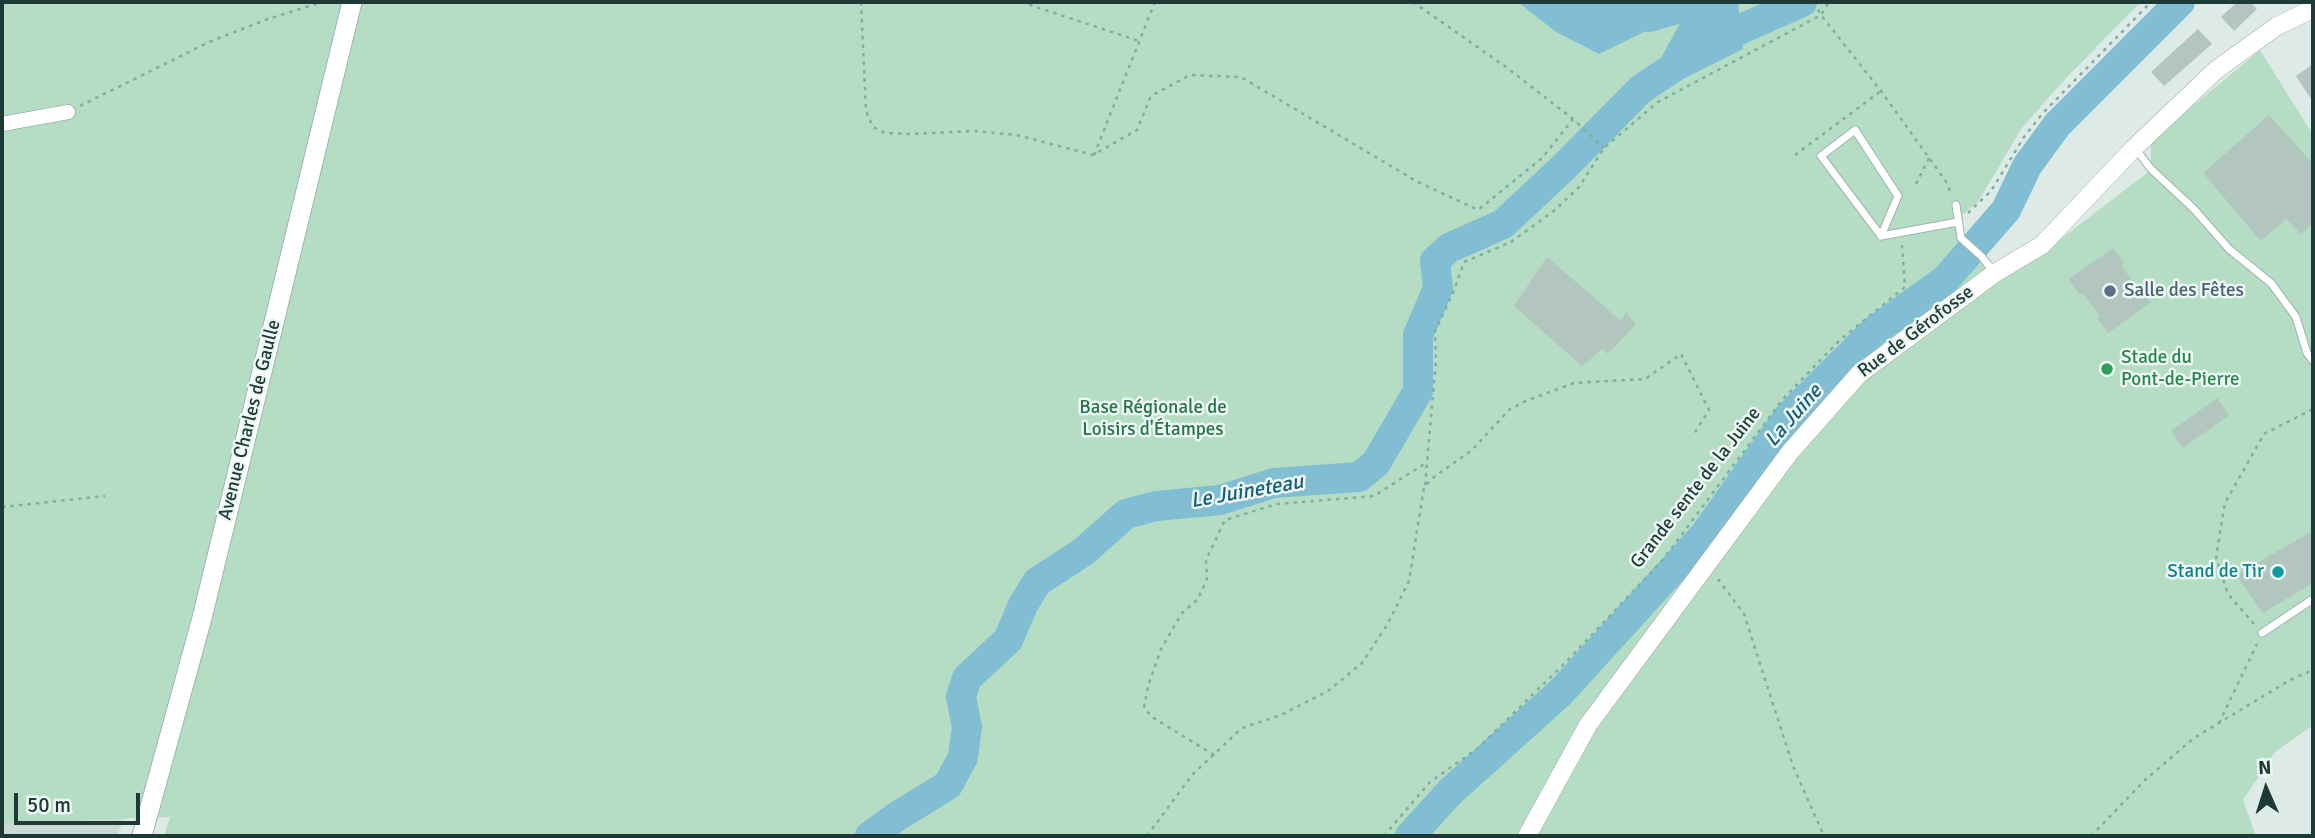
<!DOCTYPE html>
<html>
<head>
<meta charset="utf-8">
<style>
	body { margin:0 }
	#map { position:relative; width:2315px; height:838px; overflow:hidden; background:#ddeae6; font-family:Signika,sans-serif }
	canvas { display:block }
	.frame { position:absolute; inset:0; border:4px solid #1e3a36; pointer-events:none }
	.north { position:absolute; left:2231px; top:754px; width:70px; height:70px; -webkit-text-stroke:5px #edf7f3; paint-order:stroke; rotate:357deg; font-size:19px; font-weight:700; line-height:28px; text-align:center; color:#1e3a36 }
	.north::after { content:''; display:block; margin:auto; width:24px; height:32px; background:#1e3a36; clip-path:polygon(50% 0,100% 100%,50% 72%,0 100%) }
	.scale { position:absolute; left:14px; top:793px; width:126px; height:32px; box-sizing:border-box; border:4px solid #1e3a36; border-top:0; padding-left:9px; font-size:21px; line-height:24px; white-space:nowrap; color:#1e3a36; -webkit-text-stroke:5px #edf7f3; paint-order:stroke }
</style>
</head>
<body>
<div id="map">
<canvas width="2315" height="838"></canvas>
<div class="frame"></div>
<div class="north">N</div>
<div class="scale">50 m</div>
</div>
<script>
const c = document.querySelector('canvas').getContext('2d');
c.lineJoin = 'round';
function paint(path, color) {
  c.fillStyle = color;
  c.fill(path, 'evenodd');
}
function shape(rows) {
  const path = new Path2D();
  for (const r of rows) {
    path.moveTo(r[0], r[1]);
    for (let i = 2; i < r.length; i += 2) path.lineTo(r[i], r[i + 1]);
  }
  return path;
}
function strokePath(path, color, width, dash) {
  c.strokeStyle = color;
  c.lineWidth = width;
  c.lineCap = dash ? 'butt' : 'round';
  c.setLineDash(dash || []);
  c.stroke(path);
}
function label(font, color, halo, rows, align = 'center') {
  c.font = font + ' Signika,sans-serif';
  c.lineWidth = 5;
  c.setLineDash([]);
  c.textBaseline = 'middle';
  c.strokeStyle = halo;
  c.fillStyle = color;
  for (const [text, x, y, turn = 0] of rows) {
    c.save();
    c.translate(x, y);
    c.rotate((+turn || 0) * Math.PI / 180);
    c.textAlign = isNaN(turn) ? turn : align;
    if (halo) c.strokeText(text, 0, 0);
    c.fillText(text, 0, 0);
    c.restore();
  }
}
paint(shape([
	[126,813,117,836,2,836,2,823]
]), '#cbdad5');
paint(shape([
	[2,2,2141,2,2066,78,2021,129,1978,202,1952,223,1997,273,2045,251,2151,170,2151,141,2260,50,2313,135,2313,725,2275,752,2243,800,2256,836,164,836,170,817,2,823]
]), '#b4ddc3');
paint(shape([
	[1518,2,1648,2,1650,5,1648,30,1599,54,1556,32],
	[1689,2,1738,2,1743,49,1667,87,1656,67,1689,7]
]), '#81bed4');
strokePath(shape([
	[1649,17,1702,2],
	[870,836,896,817,948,785,963,757,967,727,961,697,967,678,1008,640,1023,605,1037,582,1083,552,1126,514,1156,506,1220,500,1274,483,1359,477,1376,463,1418,391,1418,335,1438,288,1435,261,1449,248,1503,224,1564,167,1641,89,1695,53,1741,29,1802,2],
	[1410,836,1450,792,1561,692,1705,534,1789,416,1873,332,1945,280,2006,210,2027,166,2057,125,2180,2]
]), '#81bed4', 30);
paint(shape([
	[2237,2,2250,2,2257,9,2234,31,2221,17],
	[2198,29,2212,44,2164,86,2151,72],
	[2313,64,2313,102,2296,76],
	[2269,115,2313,164,2313,223,2301,234,2286,219,2261,241,2203,173],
	[2113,248,2124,263,2121,265,2138,289,2140,287,2151,302,2108,333,2097,318,2100,316,2083,293,2080,295,2069,279],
	[1547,257,1621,321,1626,312,1636,324,1608,354,1603,350,1606,346,1582,366,1514,306],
	[2217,398,2229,415,2183,448,2171,431],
	[2313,531,2313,583,2263,613,2236,575]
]), '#b2c5bf');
const service = shape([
	[1855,130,1898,196,1881,236,1821,156,1855,130],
	[2135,148,2151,169,2193,208,2229,249,2271,283,2296,317,2307,353,2313,361],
	[1956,205,1961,238,1982,257,1994,272],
	[1881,236,1958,222],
	[2262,633,2313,599]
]);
const minor = shape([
	[2,124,68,112]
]);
const tertiary = shape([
	[1527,836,1588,725,1790,452,1859,374,1995,273,2042,245,2134,148,2216,70,2277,26,2313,9]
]);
const secondary = shape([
	[142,836,202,618,352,2]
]);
strokePath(service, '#a0b2ae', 9);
strokePath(minor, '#a0b2ae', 16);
strokePath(tertiary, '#a0b2ae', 19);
strokePath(secondary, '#9cb7af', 21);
strokePath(shape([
	[861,2,866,111,873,127,885,133,912,134,974,131,1017,135,1093,155,1137,130,1151,96,1190,75,1241,77,1416,181,1478,210,1542,158,1573,119],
	[1021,2,1139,41],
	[1413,2,1506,67,1573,119,1604,148],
	[1814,2,1821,15,1881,91,1945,180,1952,195],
	[80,106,209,42,268,19,322,2],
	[1094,155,1155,2],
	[1795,155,1881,91],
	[1916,184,1929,158],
	[1968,213,1991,191,2024,137,2043,113,2151,2],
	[1425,485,1436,361,1435,331,1453,293,1464,262,1511,242,1555,210,1579,187,1604,148,1658,102,1821,15,1829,2],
	[2,507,105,496],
	[1718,579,1744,614,1793,766,1824,836],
	[2254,624,2228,594,2216,557,2225,503,2264,434,2313,409],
	[2219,723,2257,644],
	[1214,755,1152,717,1144,708,1148,686,1161,649,1182,613,1198,599,1207,579,1206,560,1225,520,1277,504,1374,496,1426,463],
	[1147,836,1192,775,1242,728,1281,715,1328,691,1362,663,1387,625,1409,581,1424,487,1434,477,1472,450,1510,409,1526,401,1574,383,1645,379,1681,354,1709,410,1694,434],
	[1384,836,1430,782,1477,749,1566,662,1662,561,1783,399,1840,340,1905,287,1902,245],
	[2091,836,2145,780,2194,738,2290,680,2313,670]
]), '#7bb0a5', 2.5, [3.5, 5]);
strokePath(service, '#fff', 7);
strokePath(minor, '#fff', 14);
strokePath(tertiary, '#fff', 18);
strokePath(secondary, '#fff', 19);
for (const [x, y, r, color] of [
	[2110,291,7,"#5c6f8a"],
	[2107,369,7,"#2e9e5b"],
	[2278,572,7,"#0f9aa8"]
]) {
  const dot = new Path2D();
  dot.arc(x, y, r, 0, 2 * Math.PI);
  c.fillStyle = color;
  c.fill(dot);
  strokePath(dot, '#edf7f3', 2.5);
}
label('19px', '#4e5e75', '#edf7f3', [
	["Salle des Fêtes",2124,291]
], 'left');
label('19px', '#1e3a36', '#edf7f3', [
	["Rue de Gérofosse",1916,332,-37],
	["Avenue Charles de Gaulle",250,420,-76],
	["Grande sente de la Juine",1696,488,-52]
]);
label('19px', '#27864d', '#edf7f3', [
	["Stade du",2121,358],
	["Pont-de-Pierre",2121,380]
], 'left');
label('19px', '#26734c', '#edf7f3', [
	["Base Régionale de",1153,408],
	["Loisirs d'Étampes",1153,430]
]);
label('19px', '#0d838f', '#edf7f3', [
	["Stand de Tir",2264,572]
], 'right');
label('italic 21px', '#155e79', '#edf7f3', [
	["La Juine",1794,416,-49],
	["Le Juineteau",1247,492,-10]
]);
</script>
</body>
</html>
